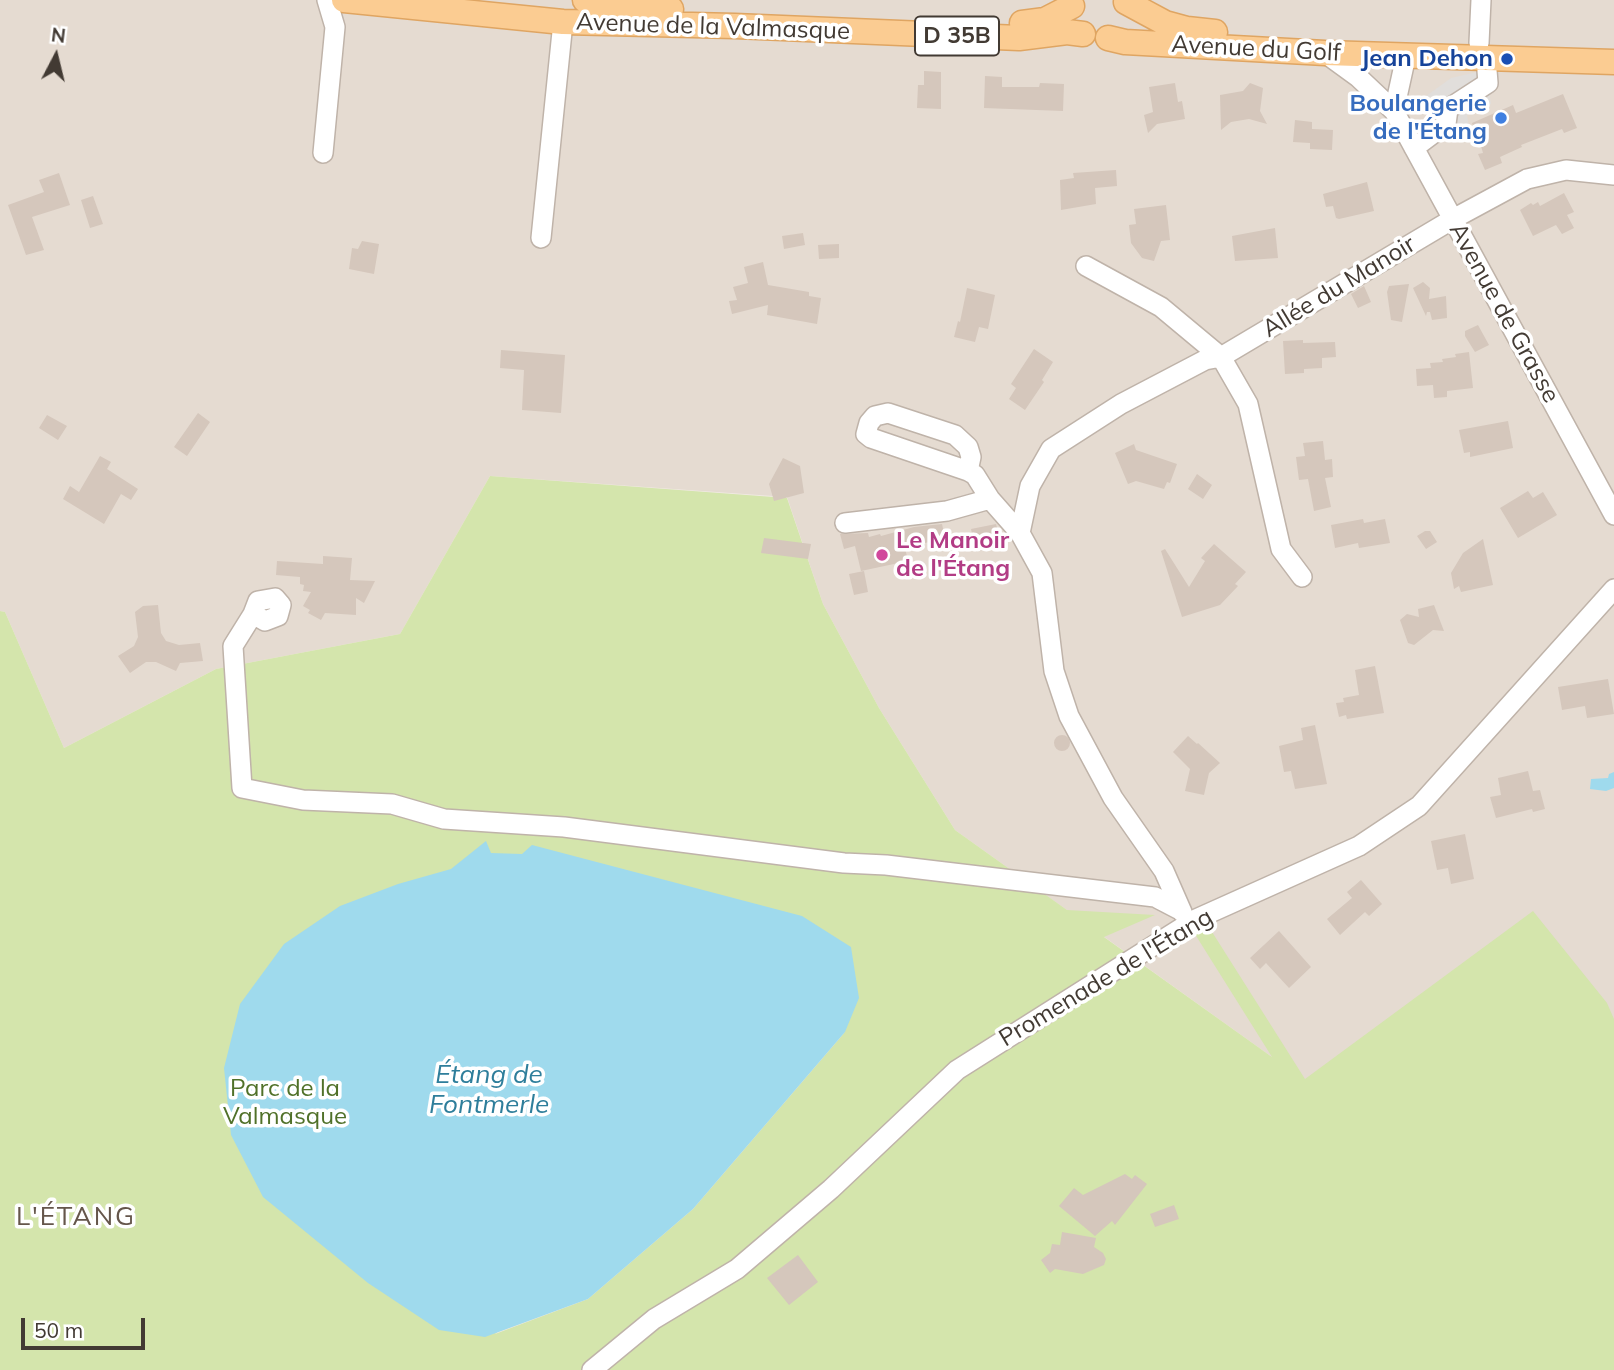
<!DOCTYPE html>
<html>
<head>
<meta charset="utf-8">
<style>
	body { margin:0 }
	#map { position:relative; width:1614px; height:1370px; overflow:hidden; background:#f1eae3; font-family:Mulish,sans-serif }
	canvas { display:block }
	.north { position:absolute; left:21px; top:21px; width:70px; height:70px; -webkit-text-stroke:5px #fff; paint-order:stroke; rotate:7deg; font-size:19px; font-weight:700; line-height:28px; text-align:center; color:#423a33 }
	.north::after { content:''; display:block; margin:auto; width:24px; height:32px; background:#423a33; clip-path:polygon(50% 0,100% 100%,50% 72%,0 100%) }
	.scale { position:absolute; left:21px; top:1318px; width:124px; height:32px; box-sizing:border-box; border:4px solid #423a33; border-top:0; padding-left:9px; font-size:21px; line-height:24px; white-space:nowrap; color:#423a33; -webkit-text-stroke:5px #fff; paint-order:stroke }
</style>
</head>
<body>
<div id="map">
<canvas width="1614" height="1370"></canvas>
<div class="north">N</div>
<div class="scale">50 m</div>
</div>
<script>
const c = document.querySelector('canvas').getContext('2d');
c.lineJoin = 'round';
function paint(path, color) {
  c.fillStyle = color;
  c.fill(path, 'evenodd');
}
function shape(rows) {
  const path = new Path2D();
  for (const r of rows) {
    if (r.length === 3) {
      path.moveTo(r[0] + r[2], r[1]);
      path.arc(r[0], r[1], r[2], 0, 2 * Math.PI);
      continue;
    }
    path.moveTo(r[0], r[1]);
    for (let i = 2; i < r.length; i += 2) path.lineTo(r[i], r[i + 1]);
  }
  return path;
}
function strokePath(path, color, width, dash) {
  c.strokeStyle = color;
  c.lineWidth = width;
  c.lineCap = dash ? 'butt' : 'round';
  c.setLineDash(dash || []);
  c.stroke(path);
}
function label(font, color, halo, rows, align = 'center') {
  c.font = font + ' Mulish,sans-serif';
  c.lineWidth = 7;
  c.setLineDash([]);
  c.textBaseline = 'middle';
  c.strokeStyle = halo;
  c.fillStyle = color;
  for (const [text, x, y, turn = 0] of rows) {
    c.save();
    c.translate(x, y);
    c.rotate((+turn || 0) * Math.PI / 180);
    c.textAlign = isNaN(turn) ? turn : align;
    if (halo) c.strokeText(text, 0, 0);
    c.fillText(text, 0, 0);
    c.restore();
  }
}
paint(shape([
	[0,0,1614,0,1614,1019,1304,1080,955,830,879,708,823,604,787,497,490,476,400,634,216,669,64,748,5,612,0,611]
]), '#e5dbd1');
paint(shape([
	[490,476,787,498,823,604,879,708,955,830,1067,910,1155,915,1104,937,1272,1057,1193,931,1207,924,1305,1079,1533,911,1607,1003,1614,1019,1614,1370,0,1370,0,611,5,612,64,748,216,669,400,634],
	[845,1032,693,1209,588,1299,495,1334]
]), '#d4e5ac');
paint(shape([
	[1486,70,1491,104,1467,115,1469,127,1443,139,1422,99,1451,78]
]), '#e1dedb');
paint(shape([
	[1614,772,1614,788,1606,791,1590,789,1591,779,1608,778,1609,774],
	[486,841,491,853,522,854,532,845,802,916,851,947,859,998,845,1032,693,1209,588,1299,485,1337,439,1330,368,1283,263,1197,231,1135,224,1068,240,1004,284,944,340,906,398,884,451,869]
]), '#9fdaed');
paint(shape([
	[924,71,941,72,941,109,917,108,918,85,924,85],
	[985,76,1002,77,1002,87,1039,87,1040,83,1064,84,1063,111,984,108],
	[1175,83,1178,102,1182,101,1185,119,1157,124,1148,133,1144,115,1153,112,1149,87],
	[1250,83,1263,88,1260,111,1267,124,1249,119,1231,122,1221,130,1220,95,1243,91],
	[1563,94,1577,128,1564,133,1562,129,1521,145,1522,147,1500,157,1502,163,1485,170,1478,154,1483,153,1481,146,1472,123,1513,105,1516,113],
	[1295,120,1312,122,1312,129,1333,130,1332,150,1310,149,1310,143,1293,142],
	[1116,170,1117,186,1095,188,1096,204,1061,210,1060,180,1074,178,1073,173],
	[59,173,70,205,32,217,44,250,26,255,8,205,44,192,39,180],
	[1367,182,1374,211,1339,219,1336,218,1333,206,1326,207,1323,194],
	[1564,193,1574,212,1567,215,1574,228,1562,234,1556,225,1533,236,1520,210,1531,203,1533,205,1538,202,1540,206],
	[93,196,103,224,90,228,81,200],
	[1166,205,1170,240,1161,241,1154,261,1142,258,1131,243,1129,225,1136,224,1134,209],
	[1275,228,1278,258,1235,261,1232,236],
	[803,233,805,245,784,249,782,236],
	[362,241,379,244,374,274,349,269,352,248,358,249],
	[839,244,839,258,819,259,818,245],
	[763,262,768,285,809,292,809,296,821,298,817,324,767,315,768,305,732,314,729,301,737,300,733,287,748,283,744,267],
	[1423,282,1430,288,1429,299,1446,296,1447,318,1432,320,1430,312,1427,312,1426,316,1413,288],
	[1409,284,1402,322,1391,320,1387,292,1389,286],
	[1364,286,1371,302,1358,308,1351,294],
	[967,288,995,295,988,329,979,327,975,342,954,337,958,321,960,322],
	[1478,325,1489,345,1475,352,1465,336,1465,331],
	[1303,340,1303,343,1335,342,1336,357,1322,358,1322,368,1304,369,1304,373,1285,374,1283,341],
	[1034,349,1053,362,1042,380,1044,382,1025,410,1009,399,1016,388,1011,384],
	[501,350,565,355,561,413,522,410,524,370,500,368],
	[1469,352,1473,388,1447,391,1447,397,1434,398,1433,385,1417,386,1416,369,1431,368,1430,363,1443,362,1442,359,1456,357,1455,354],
	[198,413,210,422,187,456,174,447],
	[47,415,67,426,58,440,39,428],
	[1508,421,1513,448,1470,457,1470,452,1464,453,1459,430],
	[1323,441,1325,460,1332,459,1333,477,1325,478,1331,507,1314,511,1308,479,1299,480,1296,457,1305,456,1303,443],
	[1134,444,1136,450,1177,464,1170,483,1167,482,1164,489,1136,481,1128,484,1115,453],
	[100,456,111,462,107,469,138,489,131,500,121,494,104,524,63,499,70,486,79,492],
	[783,458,800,466,804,493,774,501,769,484],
	[1197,474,1212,485,1203,499,1188,489],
	[1528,491,1533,498,1543,492,1557,515,1518,538,1500,508],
	[1363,519,1364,523,1385,519,1390,543,1359,548,1358,543,1335,548,1331,525],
	[942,524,945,538,905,548,908,561,861,571,855,546,844,549,840,534,868,533,869,537,880,534,881,536,914,527],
	[996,524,1002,546,976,552,971,529],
	[1425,531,1430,531,1437,542,1426,549,1417,536],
	[764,538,811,544,808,559,761,553],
	[1483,539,1493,585,1461,592,1459,586,1454,589,1451,573,1463,553],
	[1214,544,1246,572,1235,584,1238,586,1220,605,1182,617,1161,551,1165,549,1189,587,1205,561,1201,558],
	[323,556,352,558,350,580,375,581,364,603,356,598,356,615,325,613,321,620,308,613,310,610,303,606,311,592,303,591,304,585,300,584,300,577,276,575,277,561,323,564],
	[864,571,868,592,854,595,849,574],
	[158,605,161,633,166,641,179,645,200,643,203,661,180,663,176,671,156,662,146,662,130,673,118,656,134,646,138,637,135,612,143,606],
	[1434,605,1444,631,1433,630,1414,645,1408,643,1400,620,1407,614,1419,617,1418,609],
	[1375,666,1384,713,1347,719,1346,715,1339,717,1336,703,1344,702,1343,698,1359,695,1355,670],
	[1608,679,1614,714,1587,718,1585,706,1562,710,1558,687],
	[1315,725,1327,784,1295,789,1291,771,1284,772,1279,746,1303,740,1301,728],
	[1062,743,8],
	[1188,736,1197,744,1198,743,1220,763,1209,773,1204,795,1185,791,1190,769,1173,752],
	[1528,771,1533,791,1540,790,1545,809,1533,812,1532,809,1496,818,1490,797,1501,795,1498,778],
	[1465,834,1474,879,1451,884,1448,868,1437,870,1431,841],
	[1361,880,1382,904,1369,916,1365,912,1340,935,1327,919,1352,898,1347,892],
	[1279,931,1311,967,1289,988,1266,963,1260,969,1250,958],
	[1125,1174,1132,1179,1135,1175,1147,1184,1115,1225,1112,1221,1095,1236,1059,1206,1074,1188,1083,1195],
	[1174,1205,1179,1219,1155,1227,1150,1214],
	[1062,1232,1096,1238,1094,1247,1103,1253,1106,1259,1104,1265,1083,1274,1055,1269,1050,1273,1041,1260,1050,1253,1052,1244,1060,1245],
	[798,1255,818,1282,789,1305,767,1278]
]), '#d5c7bc');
const minor = shape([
	[1479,43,1481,0],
	[1325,53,1358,77,1394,111,1614,515],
	[1394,111,1406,56],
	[1414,148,1446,124,1448,109,1488,83,1486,58],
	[323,153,335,27,327,0],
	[541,238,563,22],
	[1086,266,1161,307,1221,357,1248,404,1281,549,1302,577],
	[968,471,971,457,968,447,955,435,888,413,875,416,869,423,866,434,871,438,968,471,975,475,990,499,1020,533],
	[845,523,947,511,990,499],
	[253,614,265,621,278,616,281,605,275,598,258,601,253,614,233,646,242,788,303,800,392,804,444,819,564,827,844,863,886,865,1155,897,1180,910],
	[1182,912,1164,871,1113,798,1069,716,1054,671,1042,573,1020,533,1030,486,1051,449,1121,404,1205,360,1221,357,1453,219,1527,179,1566,170,1614,175],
	[592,1370,654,1319,737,1269,831,1189,957,1070,1194,920,1359,846,1419,806,1614,589]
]);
const major = shape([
	[344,0,563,22,735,26,1019,38,1067,32,1083,34],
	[585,0,671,9],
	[1126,2,1165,23,1187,29,1215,32],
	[1022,23,1045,20,1072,6],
	[1108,38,1125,42,1325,53,1614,62]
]);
strokePath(minor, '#bfb3a9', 22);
strokePath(major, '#dfa562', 27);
strokePath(minor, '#fff', 19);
strokePath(major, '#fbcc92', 24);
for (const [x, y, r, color] of [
	[1507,59,7,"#1a4fb4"],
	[1501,118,7,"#3f7fe0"],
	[882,555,7,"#d1479c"]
]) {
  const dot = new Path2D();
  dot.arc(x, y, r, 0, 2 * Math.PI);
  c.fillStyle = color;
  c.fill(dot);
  strokePath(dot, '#fff', 2.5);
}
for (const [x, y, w] of [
	[957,36,84]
]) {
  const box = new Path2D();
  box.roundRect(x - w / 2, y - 19.5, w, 39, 5);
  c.fillStyle = '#fff';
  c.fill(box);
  strokePath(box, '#423a33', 2);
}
label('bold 23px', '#423a33', null, [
	["D 35B",957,36]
]);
label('24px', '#423a33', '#fff', [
	["Avenue de la Valmasque",713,27,2],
	["Avenue du Golf",1256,49,3],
	["Allée du Manoir",1339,287,-31],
	["Avenue de Grasse",1504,313,61],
	["Promenade de l'Étang",1106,978,-31]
]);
label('bold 24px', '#164399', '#fff', [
	["Jean Dehon",1493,59]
], 'right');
label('bold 24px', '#366cbe', '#fff', [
	["Boulangerie",1487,104],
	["de l'Étang",1487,132]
], 'right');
label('bold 24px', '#b23c85', '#fff', [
	["Le Manoir",896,541],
	["de l'Étang",896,569]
], 'left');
label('24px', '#507129', '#fff', [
	["Parc de la",285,1089],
	["Valmasque",285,1117]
]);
label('italic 26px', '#2e7e9b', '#fff', [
	["Étang de",489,1075],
	["Fontmerle",489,1105]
]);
c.letterSpacing = '2px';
label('26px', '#65564b', '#fff', [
	["L'ÉTANG",76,1217]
]);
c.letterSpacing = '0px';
</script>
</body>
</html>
